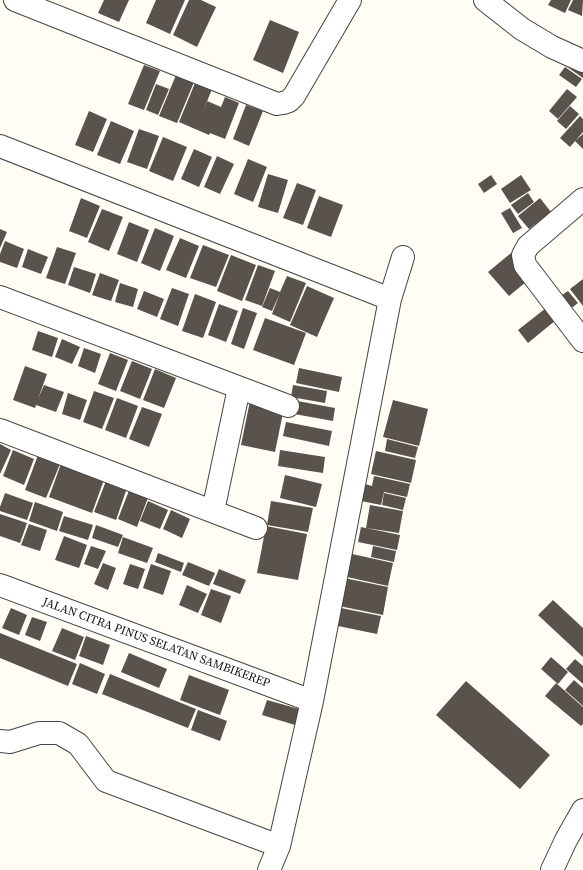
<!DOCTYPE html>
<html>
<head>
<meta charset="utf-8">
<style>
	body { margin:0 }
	canvas { display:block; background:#fffdf4 }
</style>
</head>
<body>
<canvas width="583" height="870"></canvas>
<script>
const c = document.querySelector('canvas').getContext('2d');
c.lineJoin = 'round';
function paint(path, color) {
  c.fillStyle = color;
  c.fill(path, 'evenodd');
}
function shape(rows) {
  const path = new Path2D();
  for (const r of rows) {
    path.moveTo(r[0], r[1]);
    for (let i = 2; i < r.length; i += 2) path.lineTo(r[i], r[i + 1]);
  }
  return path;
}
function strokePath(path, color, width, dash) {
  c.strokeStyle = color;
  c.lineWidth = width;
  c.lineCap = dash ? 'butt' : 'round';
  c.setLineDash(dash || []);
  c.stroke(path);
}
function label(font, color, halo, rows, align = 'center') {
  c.font = font + ' "Source Serif 4",serif';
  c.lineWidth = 4;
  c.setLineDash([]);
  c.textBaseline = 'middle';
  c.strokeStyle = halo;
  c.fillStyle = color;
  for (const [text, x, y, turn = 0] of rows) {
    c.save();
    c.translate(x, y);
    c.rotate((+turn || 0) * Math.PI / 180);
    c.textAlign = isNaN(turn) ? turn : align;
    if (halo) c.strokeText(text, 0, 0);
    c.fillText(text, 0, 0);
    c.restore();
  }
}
paint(shape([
	[104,0,129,0,119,22,98,13],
	[156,0,185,0,170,34,146,23],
	[189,0,201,0,216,7,197,47,173,35],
	[551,0,571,0,565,13,548,5],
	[573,0,583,0,582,16,568,10],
	[270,20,299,32,283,73,253,60],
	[571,59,583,67,583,78,566,66],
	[144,65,160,71,144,110,128,104],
	[565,67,582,79,576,87,559,75],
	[176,75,194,82,177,123,159,116],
	[195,83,212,89,202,114,207,101,221,107,225,97,239,103,225,139,210,133,209,135,179,122],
	[156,84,169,89,158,115,146,110],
	[567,89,577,97,558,119,549,111],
	[246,105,263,111,249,146,233,139],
	[570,106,579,114,566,129,557,121],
	[89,111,107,119,93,152,75,145],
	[580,116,583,119,583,132,570,147,560,138],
	[111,121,134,131,120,164,97,155],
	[139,129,159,136,147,169,127,162],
	[583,134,583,149,575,141],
	[163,137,187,147,173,181,149,171],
	[194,149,212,157,199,187,181,179],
	[217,156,234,164,220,194,204,187],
	[248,159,267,167,253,202,234,194],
	[268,174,288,180,278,213,258,207],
	[491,175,497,184,484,193,478,184],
	[521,175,531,190,510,203,501,189],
	[297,183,316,190,303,225,283,218],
	[528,193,534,202,518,214,511,205],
	[319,196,343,205,331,237,307,228],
	[81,198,100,206,87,238,69,231],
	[540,198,551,212,529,229,518,216],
	[510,208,522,228,513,233,501,213],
	[102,209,123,217,109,251,88,242],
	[129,222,149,230,137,262,117,254],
	[155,228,174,236,160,271,141,263],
	[0,229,7,232,0,248],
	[180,238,199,246,186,278,166,270],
	[5,241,24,249,17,268,0,262,0,254],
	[203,245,229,255,216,287,190,278],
	[57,247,76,253,65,284,46,278],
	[28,249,48,257,41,274,22,267],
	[511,253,532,277,509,296,488,272],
	[231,255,256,265,242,301,217,291],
	[258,265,275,271,262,306,245,300],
	[74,267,96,274,90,293,68,285],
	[100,273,119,280,111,301,92,295],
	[287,276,306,283,290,322,272,314,280,293,272,311,262,307,270,288,280,292],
	[583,279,583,306,570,289],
	[120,283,138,289,133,307,115,302],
	[307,286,334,298,317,337,290,325],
	[172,288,189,294,178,326,160,319],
	[144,291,164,299,157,317,137,309],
	[568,291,578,303,569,310,559,297],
	[195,294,216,302,203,338,182,331],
	[219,304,238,311,226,342,208,335],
	[243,308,257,313,244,349,231,344],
	[546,308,556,320,528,343,518,330],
	[265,318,306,333,294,365,253,350],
	[38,331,58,338,52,357,32,350],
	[62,339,80,347,72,364,55,357],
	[84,348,101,354,95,373,78,366],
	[110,353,128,360,116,391,98,384],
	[132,361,152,369,140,399,120,391],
	[25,366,47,374,38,399,44,385,64,392,56,412,36,405,35,408,13,400],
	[299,368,342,377,339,392,296,383],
	[155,369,176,378,164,408,143,400],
	[293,385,327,391,325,403,291,397],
	[94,391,114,398,102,429,83,422],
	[68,393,87,400,80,420,62,414],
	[117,398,138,406,126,438,105,430],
	[292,400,335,408,333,421,289,413],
	[393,400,428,409,419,446,383,437],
	[250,401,284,408,275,452,241,445],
	[142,407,162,414,149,447,129,439],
	[286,422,332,431,329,446,283,436],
	[387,439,418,447,415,458,385,451],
	[0,444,11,450,0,474],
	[13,450,34,459,24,485,3,476],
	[280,450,325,457,323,473,278,466],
	[376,451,416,460,411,483,371,474],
	[38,455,60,464,46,498,25,490],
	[62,461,105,477,92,513,49,497],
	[285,475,322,484,316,507,280,498],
	[374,476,410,484,407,497,384,492,381,505,361,501,365,484,372,486],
	[106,481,127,488,116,520,94,512],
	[130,488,149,495,137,527,118,519],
	[5,493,33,503,27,520,0,511,0,507],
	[384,493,406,498,403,510,382,505],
	[148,501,168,510,160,529,140,521],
	[271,501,313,508,308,532,267,525],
	[35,502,63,512,57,531,29,521],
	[370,505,403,511,399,533,366,528],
	[171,510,190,519,182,538,163,529],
	[0,514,27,523,20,543,0,536],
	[64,516,93,525,88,540,59,531],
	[29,524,47,530,40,551,21,545],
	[96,525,123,535,118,547,92,538],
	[266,526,307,534,298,580,257,573],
	[361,527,400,535,397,550,358,542],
	[64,536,87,545,79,568,55,560],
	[123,537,153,548,147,563,118,553],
	[91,546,106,551,98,569,84,564],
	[373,546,396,551,394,562,371,557],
	[158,553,184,563,181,572,155,562],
	[352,554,393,563,388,586,347,577],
	[188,562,215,573,209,586,182,575],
	[103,563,116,568,108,590,94,584],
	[130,564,145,569,138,589,123,584],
	[151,564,171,571,163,595,143,588],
	[219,569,246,580,240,594,213,584],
	[344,578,388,587,383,615,339,606],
	[187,585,207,594,198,613,179,605],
	[211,589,231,596,221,623,201,615],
	[553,600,583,628,583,657,538,615],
	[11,608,27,615,19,635,2,628],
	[341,608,381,616,377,634,338,626],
	[32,617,47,622,40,641,25,635],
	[62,628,84,637,75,660,52,651],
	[0,633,77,664,68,686,0,658],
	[86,636,110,645,103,665,79,656],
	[129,653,167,669,159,688,121,672],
	[551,657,568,672,558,684,541,669],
	[575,659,583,666,583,684,566,669],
	[80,663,105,674,97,694,72,684],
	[110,674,196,709,188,728,102,694],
	[189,675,229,690,220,715,180,700],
	[574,680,583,688,583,706,565,690],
	[466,681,550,755,520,789,436,715],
	[556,683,583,707,583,724,581,726,545,696],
	[267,700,299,709,295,725,262,715],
	[198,710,227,721,220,741,191,730]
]), '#5a524c');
const minor = shape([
	[15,0,277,104,283,103,289,101,294,96,350,0],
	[485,0,522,29,552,47,583,61],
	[0,146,390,299],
	[583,199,528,246,523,255,525,265,583,341],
	[0,297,288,406],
	[0,430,256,528],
	[213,511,239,388],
	[0,585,312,701],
	[0,741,10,742,39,733,59,733,78,744,106,781,279,846],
	[269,870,279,846,312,701,390,299,403,257],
	[552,870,566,840,583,810]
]);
strokePath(minor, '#444', 24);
strokePath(minor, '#fff', 22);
label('12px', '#111', '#fff', [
	["JALAN CITRA PINUS SELATAN SAMBIKEREP",156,643,20]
]);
</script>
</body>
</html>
